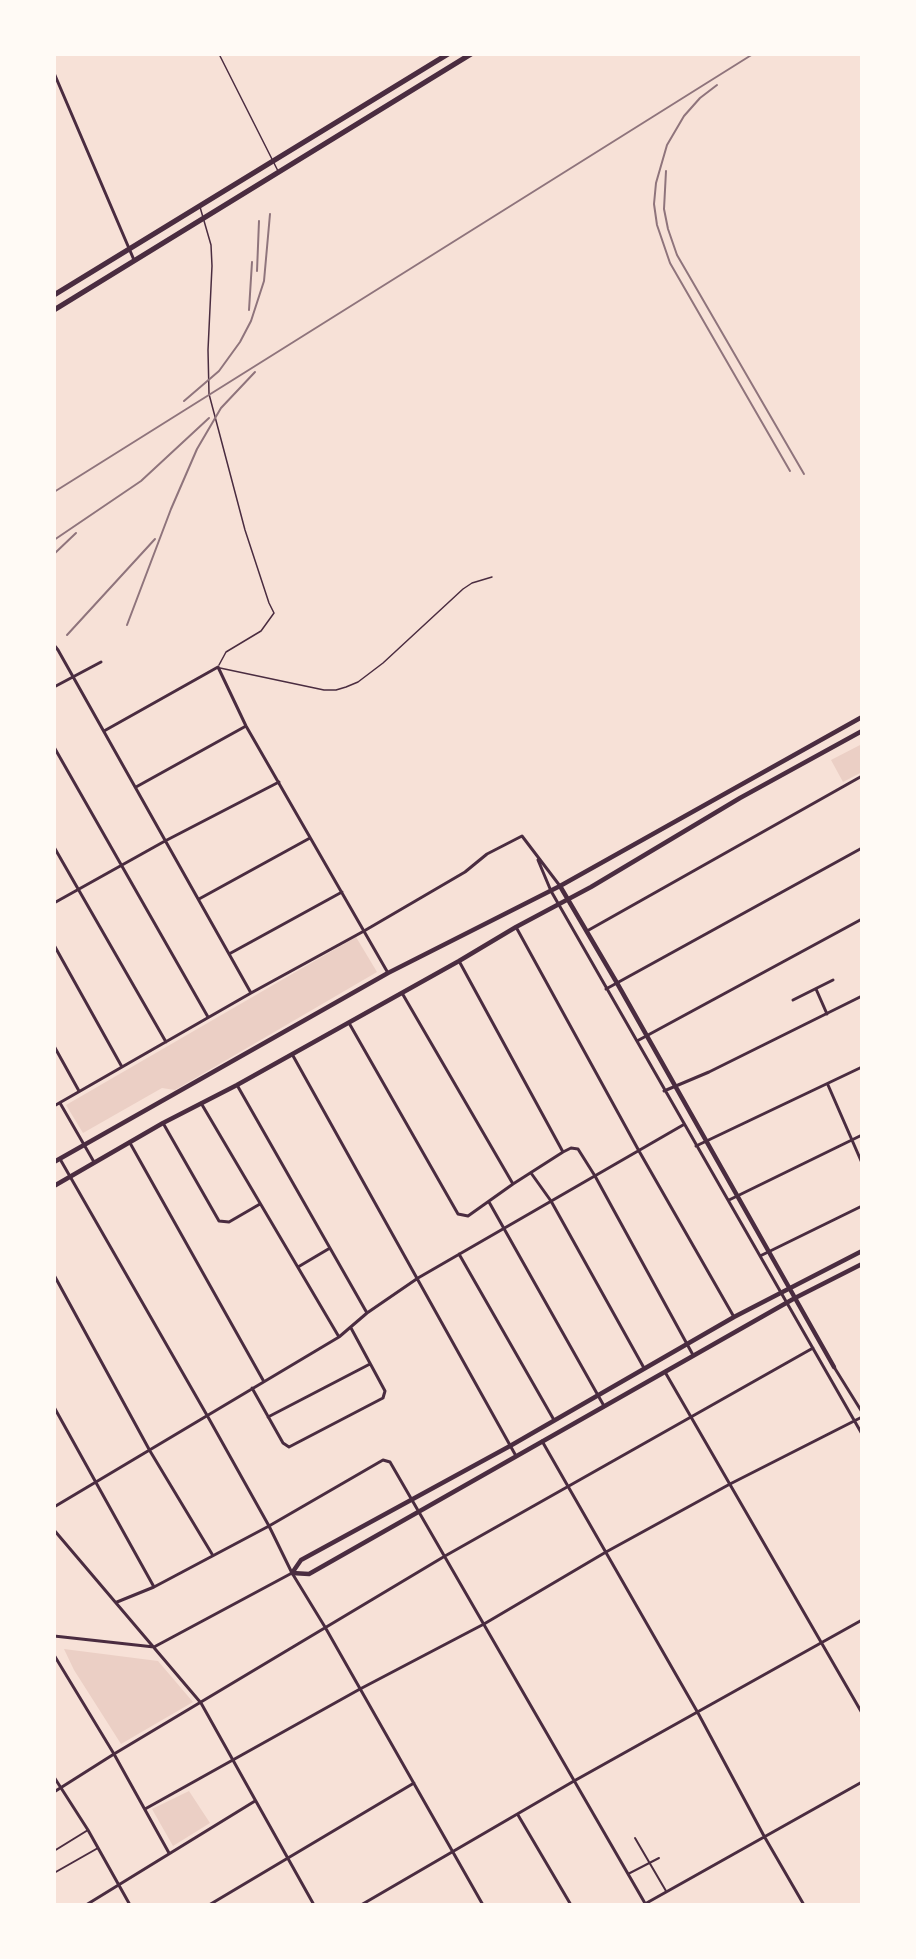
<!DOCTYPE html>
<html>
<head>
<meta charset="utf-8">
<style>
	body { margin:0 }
	#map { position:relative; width:916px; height:1959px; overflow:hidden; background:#f7e1d7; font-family:Roboto,sans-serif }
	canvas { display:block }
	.frame { position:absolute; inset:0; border:56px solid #fffaf5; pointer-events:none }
</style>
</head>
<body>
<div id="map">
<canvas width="916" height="1959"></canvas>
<div class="frame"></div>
</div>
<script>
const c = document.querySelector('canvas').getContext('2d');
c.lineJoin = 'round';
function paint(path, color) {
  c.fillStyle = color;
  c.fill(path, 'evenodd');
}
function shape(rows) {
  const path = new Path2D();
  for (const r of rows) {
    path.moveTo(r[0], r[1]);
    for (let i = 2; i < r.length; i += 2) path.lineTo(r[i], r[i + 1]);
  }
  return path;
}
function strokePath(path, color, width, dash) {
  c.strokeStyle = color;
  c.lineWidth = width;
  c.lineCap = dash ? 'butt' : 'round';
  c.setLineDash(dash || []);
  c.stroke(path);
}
paint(shape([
	[862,744,862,772,843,782,831,760],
	[356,937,377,972,175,1090,162,1088,83,1133,66,1105],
	[64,1649,158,1661,193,1702,121,1744,74,1670],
	[189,1791,210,1823,173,1846,152,1809]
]), '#ebcfc5');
strokePath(shape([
	[219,54,278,171],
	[200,207,211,245,212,266,208,350,209,394,245,530,269,603,274,613,261,631,226,652,219,665],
	[220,668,324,690,336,690,346,687,358,682,383,663,463,589,472,583,492,577]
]), '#4a2c40', 1.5);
strokePath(shape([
	[635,1838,666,1891],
	[54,1851,88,1830],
	[54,1873,98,1848],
	[628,1874,659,1858]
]), '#4a2c40', 2);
strokePath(shape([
	[54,73,134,260],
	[54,645,58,650,251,993],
	[54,687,101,662],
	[104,731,218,667,246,726,388,973],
	[54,747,208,1017],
	[136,787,246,726],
	[54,847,166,1042],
	[538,860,551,891,862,1434],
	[199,899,310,838],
	[54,903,165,841,279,782],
	[516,927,639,1151,734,1317],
	[587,931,862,776],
	[54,945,122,1067],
	[229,954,342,892],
	[459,961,563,1152],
	[606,989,862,848],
	[816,989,827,1014],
	[402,993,513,1184],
	[793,1000,833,980],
	[349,1023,458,1214,468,1216,513,1184,563,1152,571,1148,578,1149,595,1176,693,1355],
	[637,1041,862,919],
	[54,1046,79,1091],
	[292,1054,516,1456],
	[237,1085,367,1313],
	[828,1085,862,1163],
	[664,1091,709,1072,862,996],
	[60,1103,94,1162],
	[201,1103,339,1337],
	[54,1106,251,993,364,931,465,872,487,854,522,836,560,886],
	[163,1123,219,1221,229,1222,260,1204],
	[130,1143,263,1380],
	[696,1146,862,1067],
	[60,1159,208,1417,269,1526,292,1573,325,1627,483,1905],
	[531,1173,551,1201,644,1368],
	[729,1200,862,1135],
	[489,1202,604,1406],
	[459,1254,554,1420],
	[760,1256,862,1206],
	[298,1267,330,1248],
	[54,1275,150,1451,212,1554],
	[834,1367,862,1412],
	[665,1372,862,1713],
	[252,1388,283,1443,289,1447,383,1398,385,1391,351,1328],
	[54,1407,154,1587],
	[268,1417,370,1364],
	[542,1441,698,1713,764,1836,804,1905],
	[54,1507,339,1337,367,1313,418,1278,683,1125],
	[54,1530,201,1703,314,1905],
	[117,1602,154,1587,269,1526,383,1460,390,1462,646,1905],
	[54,1636,154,1647,292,1573],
	[54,1655,114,1754,169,1853],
	[54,1777,88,1830,130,1905],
	[54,1792,114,1754,445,1556,813,1348],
	[145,1809,360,1689,484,1624,606,1552,730,1484,862,1417],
	[518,1815,571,1905],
	[86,1905,255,1801],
	[209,1905,414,1783],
	[361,1905,574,1781,862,1620],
	[643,1905,862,1782]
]), '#4a2c40', 3);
strokePath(shape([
	[560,886,617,983,834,1367],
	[292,1573,301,1560,510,1446,734,1317,862,1251],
	[292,1573,309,1574,795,1298,862,1264]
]), '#4a2c40', 4.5);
strokePath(shape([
	[54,1162,388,973,560,886,862,717],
	[54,1186,163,1123,237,1085,459,961,516,927,591,887,740,798,862,731]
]), '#4a2c40', 4.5);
strokePath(shape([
	[54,295,448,54],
	[54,310,471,54]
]), '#4a2c40', 5);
strokePath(shape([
	[717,85,700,98,684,116,667,145,656,183,654,204,657,225,670,263,790,471],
	[666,171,664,209,668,229,677,255,804,474],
	[257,271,259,221],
	[249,310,252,262],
	[184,401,219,371,240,342,251,321,264,281,270,214],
	[54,492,753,54],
	[54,540,141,481,209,418],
	[54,554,76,533],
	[127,625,171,509,197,449,221,408,255,372],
	[67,635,155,539]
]), '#8f747c', 2);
</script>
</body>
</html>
